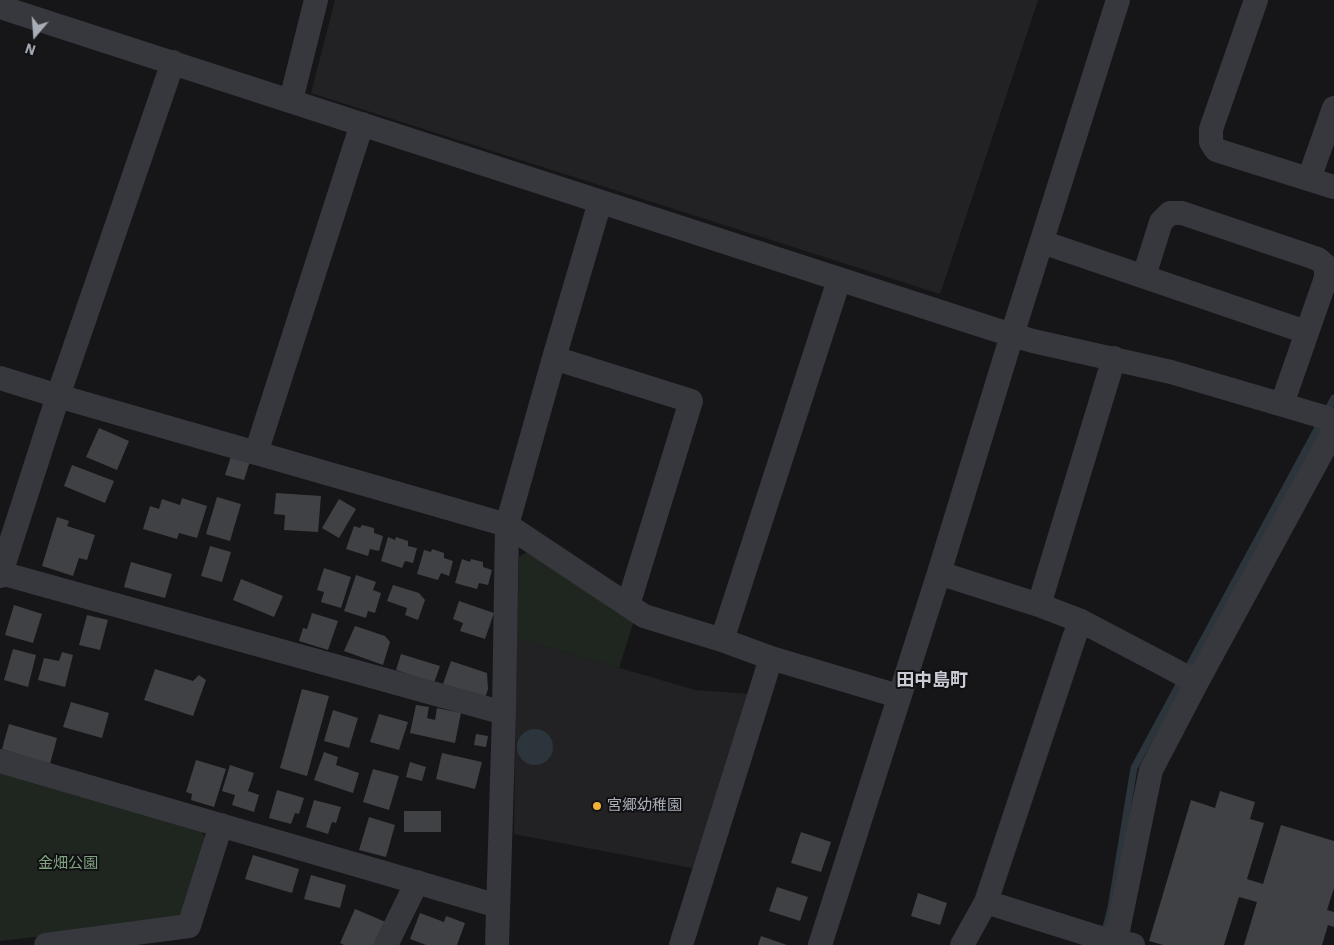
<!DOCTYPE html>
<html>
<head>
<meta charset="utf-8">
<style>
	body { margin:0 }
	#map { position:relative; width:1334px; height:945px; overflow:hidden; background:#161618; font-family:"IBM Plex Sans",sans-serif }
	canvas { display:block }
	.north { position:absolute; left:10px; top:10px; width:50px; height:50px; -webkit-text-stroke:4px #111113; paint-order:stroke; rotate:198deg; font-size:14px; font-weight:700; line-height:20px; text-align:center; color:#a8adb8 }
	.north::after { content:''; display:block; margin:auto; width:18px; height:22px; background:#a8adb8; clip-path:polygon(50% 0,100% 100%,50% 72%,0 100%) }
</style>
</head>
<body>
<div id="map">
<canvas width="1334" height="945"></canvas>
<div class="north">N</div>
</div>
<script>
const c = document.querySelector('canvas').getContext('2d');
c.lineJoin = 'round';
function paint(path, color) {
  c.fillStyle = color;
  c.fill(path, 'evenodd');
}
function shape(rows) {
  const path = new Path2D();
  for (const r of rows) {
    if (r.length === 3) {
      path.moveTo(r[0] + r[2], r[1]);
      path.arc(r[0], r[1], r[2], 0, 2 * Math.PI);
      continue;
    }
    path.moveTo(r[0], r[1]);
    for (let i = 2; i < r.length; i += 2) path.lineTo(r[i], r[i + 1]);
  }
  return path;
}
function strokePath(path, color, width, dash) {
  c.strokeStyle = color;
  c.lineWidth = width;
  c.lineCap = dash ? 'butt' : 'round';
  c.setLineDash(dash || []);
  c.stroke(path);
}
function label(font, color, halo, rows, align = 'center') {
  c.font = font + ' "IBM Plex Sans","Noto Sans JP",sans-serif';
  c.lineWidth = 4;
  c.setLineDash([]);
  c.textBaseline = 'middle';
  c.strokeStyle = halo;
  c.fillStyle = color;
  for (const [text, x, y, turn = 0] of rows) {
    c.save();
    c.translate(x, y);
    c.rotate((+turn || 0) * Math.PI / 180);
    c.textAlign = isNaN(turn) ? turn : align;
    if (halo) c.strokeText(text, 0, 0);
    c.fillText(text, 0, 0);
    c.restore();
  }
}
paint(shape([
	[335,0,1038,0,940,294,311,93],
	[517,638,695,690,752,694,697,869,514,834]
]), '#222225');
paint(shape([
	[532,549,635,617,619,668,517,638,519,557],
	[0,772,201,831,206,839,179,920,0,941]
]), '#1e261f');
paint(shape([
	[535,747,18]
]), '#2c353c');
strokePath(shape([
	[1104,935,1111,908,1134,768,1334,398]
]), '#2c353c', 7);
paint(shape([
	[99,428,129,441,117,470,86,457],
	[232,453,251,458,244,480,225,475],
	[72,465,114,481,105,503,64,486],
	[276,493,321,496,318,532,284,530,285,515,274,514],
	[217,497,241,504,230,541,206,534],
	[182,498,207,506,197,538,179,533,177,539,143,529,150,506,159,509,162,499,180,505],
	[339,499,356,509,339,538,322,528],
	[57,517,69,521,67,526,95,535,87,560,79,558,73,576,42,566],
	[362,525,374,528,374,533,383,536,379,551,370,549,368,556,346,549,354,526,360,528],
	[388,537,395,540,396,537,408,541,408,546,417,548,413,563,405,561,402,568,381,561],
	[210,546,231,552,222,582,201,576],
	[432,549,444,553,444,558,453,561,449,576,441,573,438,580,417,574,424,550,431,552],
	[462,559,470,562,471,559,483,562,483,567,492,570,488,585,479,583,477,589,455,583],
	[131,562,172,574,165,598,124,587],
	[324,568,351,577,341,608,321,602,324,592,317,590],
	[356,575,376,582,373,590,381,593,375,613,368,611,366,618,344,611],
	[241,579,283,596,274,617,233,600],
	[393,585,419,593,425,600,418,620,405,615,407,608,387,601],
	[459,601,494,613,485,639,460,631,463,623,453,619],
	[14,605,42,614,33,643,5,635],
	[312,613,338,621,328,650,299,641,303,628,307,629],
	[87,615,108,620,100,650,79,645],
	[355,626,385,636,390,642,383,665,344,651],
	[13,649,36,655,28,687,4,680],
	[62,652,73,655,65,687,38,680,44,658,59,661],
	[401,654,440,666,434,683,396,670],
	[451,661,487,673,488,689,485,698,443,684],
	[155,669,193,681,199,675,206,680,193,716,144,700],
	[302,689,329,696,307,776,280,768],
	[71,702,109,713,102,738,63,727],
	[416,705,429,707,427,718,435,720,437,708,461,713,455,743,410,733],
	[333,710,358,718,349,748,324,741],
	[379,714,408,722,399,750,370,742],
	[9,724,57,738,50,764,2,749],
	[476,734,488,736,486,747,474,745],
	[324,752,338,757,336,765,359,773,353,793,314,780],
	[442,753,482,762,475,789,436,779],
	[196,760,226,769,214,807,191,800,192,794,186,792],
	[410,762,426,767,422,781,406,777],
	[230,765,254,773,248,791,259,795,254,812,232,805,235,795,222,791],
	[373,769,399,776,389,810,363,802],
	[277,790,304,798,299,814,295,813,291,824,269,818],
	[1220,791,1255,802,1250,819,1264,823,1247,879,1263,884,1281,825,1334,841,1334,888,1327,910,1334,912,1334,927,1328,925,1322,945,1244,945,1257,902,1239,897,1224,945,1163,945,1149,941,1191,800,1215,808],
	[314,800,341,807,336,823,332,822,328,834,306,827],
	[404,811,441,811,441,832,404,832],
	[369,817,395,825,386,857,359,850],
	[801,832,831,842,821,872,791,863],
	[253,855,299,869,292,893,245,879],
	[311,875,346,885,340,908,304,899],
	[777,887,808,897,800,921,769,911],
	[918,893,947,903,940,925,911,916],
	[355,909,388,923,379,945,344,945,340,943],
	[420,913,444,922,446,916,465,923,457,945,426,945,410,939],
	[761,936,787,945,758,945]
]), '#404145');
strokePath(shape([
	[1256,0,1211,129,1211,142,1216,150,1334,187],
	[0,7,993,329,1033,341,1171,372,1334,420],
	[291,100,316,0],
	[1309,179,1334,108],
	[1042,242,1306,332],
	[1144,276,1161,222,1170,213,1182,213,1318,259,1326,266,1326,278,1282,404],
	[554,358,691,401,628,605],
	[0,378,58,396,507,525,644,616,722,640,771,658,898,696],
	[256,453,362,124],
	[1,573,504,713],
	[939,573,1039,605,1081,621,1197,682],
	[0,576,58,396,173,62],
	[1039,605,1114,358],
	[722,640,839,280],
	[0,761,498,906],
	[986,902,1097,937,1133,945],
	[46,945,189,926,221,825],
	[386,945,417,882],
	[497,945,504,713,507,525,554,358,600,202],
	[681,945,771,658],
	[820,945,939,573,1012,335,1118,0],
	[962,945,986,902,1074,638,1081,621],
	[1115,945,1151,770,1197,682,1334,430]
]), '#37383d', 24);
for (const [x, y, r, color] of [
	[597,806,5,"#f2b134"]
]) {
  const dot = new Path2D();
  dot.arc(x, y, r, 0, 2 * Math.PI);
  c.fillStyle = color;
  c.fill(dot);
  strokePath(dot, '#111113', 2);
}
label('15px', '#a8adb8', '#111113', [
	["宮郷幼稚園",607,806]
], 'left');
label('15px', '#7fa381', '#111113', [
	["金畑公園",68,864]
]);
label('bold 18px', '#c9ccd4', '#111113', [
	["田中島町",932,681]
]);
</script>
</body>
</html>
